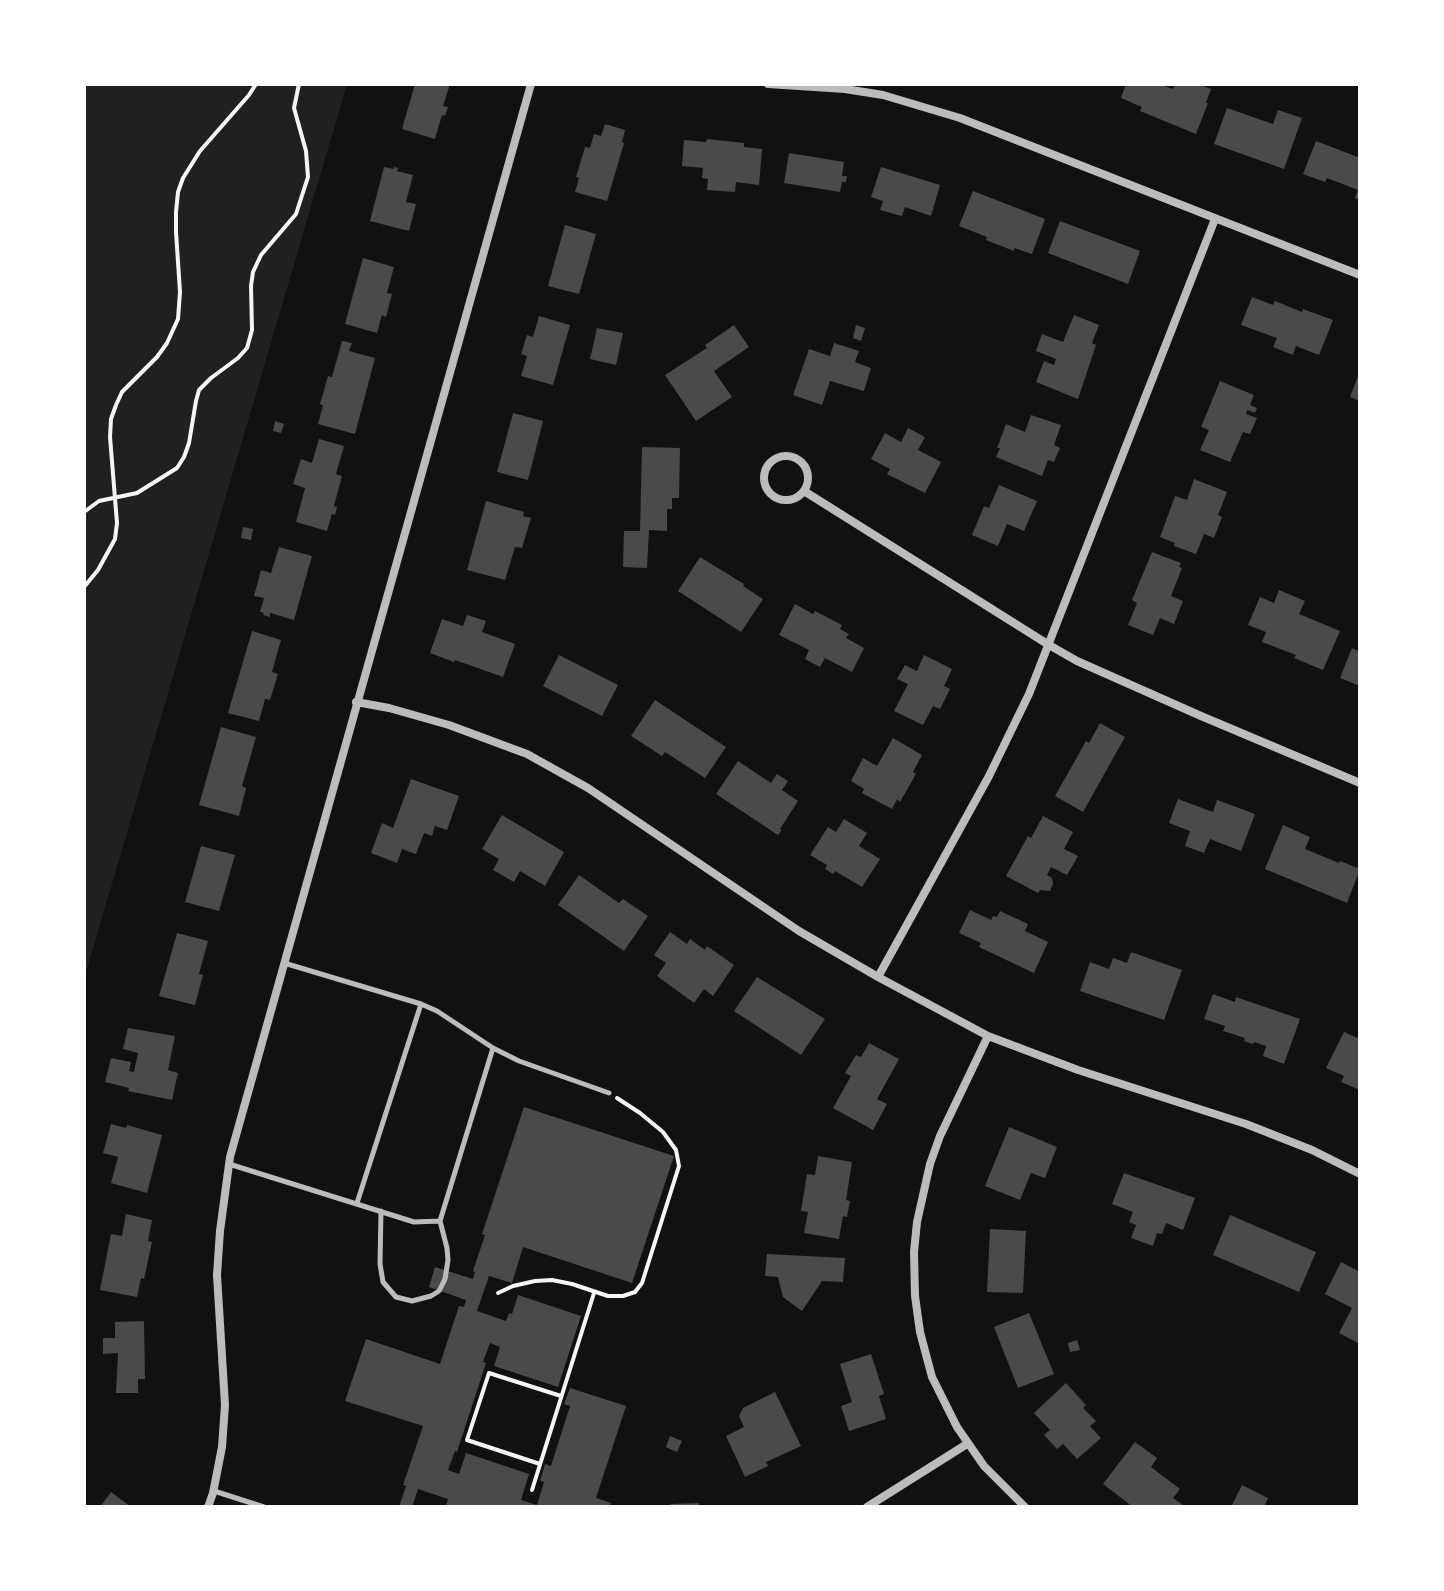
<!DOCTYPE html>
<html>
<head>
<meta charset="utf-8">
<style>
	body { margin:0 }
	#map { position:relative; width:1444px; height:1591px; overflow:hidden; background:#111; font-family:Barlow,sans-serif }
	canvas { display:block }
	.frame { position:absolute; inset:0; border:86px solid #fff; pointer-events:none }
</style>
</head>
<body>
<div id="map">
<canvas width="1444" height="1591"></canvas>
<div class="frame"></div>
</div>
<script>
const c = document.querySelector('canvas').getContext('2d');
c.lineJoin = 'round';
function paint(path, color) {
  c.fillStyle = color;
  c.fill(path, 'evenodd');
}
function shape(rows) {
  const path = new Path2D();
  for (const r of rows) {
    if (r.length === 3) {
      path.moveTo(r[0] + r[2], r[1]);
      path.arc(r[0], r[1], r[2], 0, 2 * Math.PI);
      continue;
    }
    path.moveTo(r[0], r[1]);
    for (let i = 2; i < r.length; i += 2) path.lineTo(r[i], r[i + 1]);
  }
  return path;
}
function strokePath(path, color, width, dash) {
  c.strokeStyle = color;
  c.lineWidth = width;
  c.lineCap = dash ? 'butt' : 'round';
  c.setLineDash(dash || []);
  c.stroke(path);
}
paint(shape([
	[84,84,347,84,84,979]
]), '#202020');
paint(shape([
	[415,84,450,84,443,106,448,107,445,116,442,115,435,139,402,129],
	[1126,84,1159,84,1173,89,1175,84,1198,84,1211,89,1206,103,1208,103,1196,134,1140,111,1142,107,1121,98],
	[1227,108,1273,124,1278,110,1302,118,1284,169,1214,144],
	[605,124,625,130,622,142,624,143,607,201,575,192,579,178,576,177,585,147,590,148,594,134,601,136],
	[707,139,744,143,744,147,762,149,759,185,736,182,735,192,707,190,708,179,702,178,703,168,682,166,684,140,706,142],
	[1316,141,1360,158,1360,200,1355,198,1358,190,1327,178,1325,182,1303,174],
	[789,153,844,162,842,176,847,176,846,182,842,182,840,192,784,183],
	[384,167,394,169,394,167,398,168,397,171,413,175,406,202,416,204,409,231,370,221],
	[881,167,940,185,931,216,905,207,902,216,880,210,883,201,871,197],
	[973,191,1045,219,1032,254,1014,248,1014,251,986,240,987,237,959,226],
	[1060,221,1140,251,1128,284,1048,253],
	[565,225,596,234,579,294,548,286],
	[363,258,394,267,387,293,392,294,386,317,382,315,377,333,345,324],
	[1252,297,1273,305,1275,301,1302,312,1303,309,1333,320,1319,355,1296,346,1293,355,1273,347,1277,338,1241,325],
	[1074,315,1099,325,1092,343,1096,345,1078,399,1036,382,1044,361,1054,365,1056,359,1036,351,1042,334,1063,342],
	[539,316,570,325,553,385,521,376,527,356,521,354,527,335,533,337],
	[734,325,749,347,714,371,732,397,696,421,665,375,707,348,705,345],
	[856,325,865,328,861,341,853,338],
	[597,328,623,333,616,365,590,359],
	[342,341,352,343,349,351,375,358,355,434,318,424,323,405,320,404,328,376,332,377],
	[834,343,859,351,855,362,871,368,864,391,830,381,822,405,793,395,809,349,830,356],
	[1360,371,1360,401,1350,397],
	[1220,381,1254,395,1250,405,1257,408,1255,413,1247,410,1246,414,1257,418,1250,434,1243,432,1230,462,1200,450,1209,430,1201,427],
	[513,413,543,421,528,480,497,472],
	[1031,415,1061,425,1054,445,1060,448,1054,462,1048,460,1042,476,996,457,1000,448,997,448,1006,424,1025,432],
	[275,421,284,424,281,433,273,431],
	[908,428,925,437,918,450,941,462,925,493,887,474,890,469,871,459,885,433,901,442],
	[319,439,344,446,336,474,342,476,334,506,337,507,335,515,332,514,327,531,296,522,305,488,293,484,301,459,312,463],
	[642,447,680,448,679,498,672,498,672,509,667,509,667,531,649,530,647,568,623,567,624,531,640,531],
	[1194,479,1227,492,1218,515,1222,517,1214,538,1204,534,1196,554,1174,546,1175,543,1160,537,1175,496,1187,500],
	[999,485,1037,501,1024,531,1007,524,998,546,972,535,984,506,989,508],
	[486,501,524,512,523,516,531,518,522,548,515,547,505,580,467,570],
	[243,527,253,529,251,540,241,538],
	[279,547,312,556,294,620,270,613,270,617,263,615,264,613,260,612,264,598,254,596,261,570,271,573],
	[1152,552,1181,563,1179,567,1182,568,1171,596,1183,601,1174,624,1160,618,1153,635,1128,625,1137,603,1132,600],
	[700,557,744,584,743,586,763,599,741,632,678,591],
	[1279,590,1305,601,1299,614,1340,631,1323,670,1294,658,1296,655,1262,642,1266,632,1248,625,1260,597,1274,603],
	[795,604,813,614,815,611,842,625,840,629,849,634,846,638,864,648,852,672,825,658,820,667,805,659,809,650,779,635],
	[467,615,486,621,482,632,515,644,503,677,455,660,454,662,430,653,442,619,463,626],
	[252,631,281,640,272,672,278,674,270,700,265,699,259,721,228,713],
	[1352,648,1360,652,1360,686,1340,678],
	[559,655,618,685,602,716,543,686],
	[924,655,952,669,944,686,950,689,940,709,933,706,923,725,894,711,908,684,897,679,905,665,917,671],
	[655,700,726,747,705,778,665,752,662,756,631,736],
	[1100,723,1125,737,1083,812,1055,796,1086,741,1089,743],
	[221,727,256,737,242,786,246,788,239,816,199,805],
	[893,738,922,755,913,772,916,774,900,802,897,799,892,809,862,793,864,789,851,781,863,758,877,766],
	[738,761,771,783,777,774,788,781,782,790,798,801,780,829,782,830,778,835,716,794],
	[411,779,459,796,447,830,435,826,432,836,424,833,416,854,402,849,397,863,371,853,382,823,393,828],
	[1178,799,1213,812,1217,800,1255,814,1241,851,1210,839,1204,853,1185,846,1190,831,1169,823],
	[502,815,564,852,545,886,520,871,514,882,493,870,499,859,482,849],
	[1043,816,1073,832,1064,849,1078,856,1067,875,1051,867,1047,875,1052,878,1053,884,1050,891,1040,890,1038,893,1006,876,1028,836,1031,838],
	[844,819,867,833,859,846,880,859,862,887,835,871,833,874,825,869,827,865,810,855,828,827,836,832],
	[1283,825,1310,837,1305,849,1339,863,1340,861,1360,869,1347,903,1265,869],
	[201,846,235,855,219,911,185,902],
	[579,875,619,903,623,899,648,916,624,951,558,905],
	[970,910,991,920,993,916,997,917,1000,911,1028,924,1025,931,1048,942,1034,973,979,947,981,943,959,933],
	[670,932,687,944,690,939,705,950,707,946,734,965,713,996,704,989,694,1003,657,976,666,963,654,955],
	[177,933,208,941,199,974,203,975,195,1005,159,996],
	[1131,952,1182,970,1164,1020,1080,991,1090,962,1109,969,1113,958,1127,963],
	[757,977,825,1019,801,1055,734,1011],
	[1213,994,1235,1002,1236,997,1300,1019,1284,1064,1263,1056,1266,1046,1254,1042,1253,1044,1244,1041,1245,1038,1223,1031,1225,1026,1204,1019],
	[128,1028,175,1036,168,1070,178,1073,172,1100,128,1091,129,1088,105,1082,111,1058,131,1062,129,1071,134,1072,138,1053,123,1049],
	[1344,1032,1360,1039,1360,1090,1341,1082,1344,1076,1326,1068],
	[869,1043,899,1059,877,1099,887,1104,873,1130,833,1108,851,1076,845,1073,856,1055,861,1057],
	[524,1107,674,1156,632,1283,523,1247,512,1283,489,1276,477,1311,506,1321,509,1313,512,1314,518,1295,581,1316,558,1387,494,1366,500,1347,490,1343,483,1362,486,1363,457,1452,455,1451,448,1470,459,1474,466,1453,529,1474,521,1500,537,1505,544,1482,540,1481,545,1464,551,1466,570,1406,564,1404,570,1388,626,1406,596,1498,611,1503,609,1507,448,1507,446,1506,448,1499,418,1489,412,1507,399,1507,406,1486,403,1485,423,1426,345,1401,366,1339,440,1364,459,1306,464,1307,466,1300,429,1287,435,1267,473,1279,475,1272,473,1271,485,1235,482,1234],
	[111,1124,126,1128,127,1125,162,1135,147,1193,111,1183,118,1157,103,1153],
	[1009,1127,1057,1147,1045,1178,1031,1173,1020,1200,985,1186],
	[818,1156,852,1162,846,1200,850,1201,847,1217,843,1216,839,1239,804,1233,808,1212,801,1211,807,1174,815,1175],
	[1124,1173,1195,1198,1183,1230,1166,1223,1162,1234,1157,1233,1153,1246,1131,1238,1136,1225,1129,1222,1133,1212,1112,1204],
	[126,1214,152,1220,148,1241,152,1242,144,1279,141,1278,137,1297,100,1290,111,1234,122,1236],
	[1230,1215,1316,1252,1299,1292,1213,1255],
	[990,1229,1026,1231,1023,1293,987,1292],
	[767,1254,845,1258,843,1282,822,1281,802,1311,783,1297,778,1277,765,1276],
	[1341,1262,1360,1272,1360,1344,1339,1333,1352,1308,1325,1294],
	[1029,1313,1054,1374,1018,1388,994,1327],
	[144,1321,145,1379,138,1379,138,1393,116,1393,118,1353,103,1354,103,1338,115,1338,115,1322],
	[1077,1340,1080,1350,1070,1352,1068,1343],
	[871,1354,884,1394,879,1396,886,1419,849,1431,841,1406,852,1402,840,1364],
	[1066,1383,1086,1405,1083,1408,1096,1421,1090,1426,1101,1438,1077,1459,1063,1444,1057,1449,1044,1435,1050,1430,1034,1413],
	[775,1392,801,1446,766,1462,768,1466,745,1477,726,1436,744,1427,739,1416,743,1408],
	[670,1436,682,1441,677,1452,666,1447],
	[1135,1442,1157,1458,1151,1467,1180,1489,1173,1498,1186,1507,1133,1507,1103,1484],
	[1242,1485,1268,1498,1264,1507,1231,1507],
	[111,1492,131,1507,100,1507],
	[699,1503,699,1507,671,1507,670,1504]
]), '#4a4a4a');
strokePath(shape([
	[84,512,99,501,137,493,177,468,184,457,189,443,196,401,199,390,211,378,238,358,247,348,252,330,251,286,253,272,261,255,296,214,308,177,306,151,294,108,299,84],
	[84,587,98,570,115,539,117,523,110,437,111,419,116,405,122,392,157,357,167,343,178,319,180,292,176,232,176,212,178,192,183,178,200,151,249,95,256,84],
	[498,1293,513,1286,535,1281,552,1280,572,1284,608,1296,623,1296,635,1292,642,1283,679,1166,676,1150,663,1132,640,1113,617,1098],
	[540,1464,467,1440,489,1373,561,1396],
	[532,1490,594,1293]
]), '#f5f5f5', 4);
strokePath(shape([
	[493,1048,519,1061,609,1093],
	[229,1164,414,1222,440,1221,493,1048,437,1011,421,1004,284,963],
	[357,1203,421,1004],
	[381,1211,380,1264,383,1282,396,1297,412,1301,431,1296,439,1291,445,1279,448,1260,447,1248,440,1221],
	[214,1491,264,1507]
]), '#bcbcbc', 5);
strokePath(shape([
	[768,84,845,89,883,95,960,118,1360,275],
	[786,478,22],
	[804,491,1049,645,1077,661,1201,716,1360,783],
	[356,702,389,708,449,725,527,754,588,788,799,931,878,977,988,1036,1078,1070,1246,1124,1312,1150,1360,1174],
	[878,977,989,776,1029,694,1215,219],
	[988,1036,940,1136,930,1164,917,1222,914,1252,915,1296,920,1332,932,1377,957,1427,984,1466,1025,1507],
	[208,1507,213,1493,222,1447,225,1405,217,1275,220,1231,230,1157,531,84],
	[867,1507,967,1444]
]), '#bcbcbc', 8);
</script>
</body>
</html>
